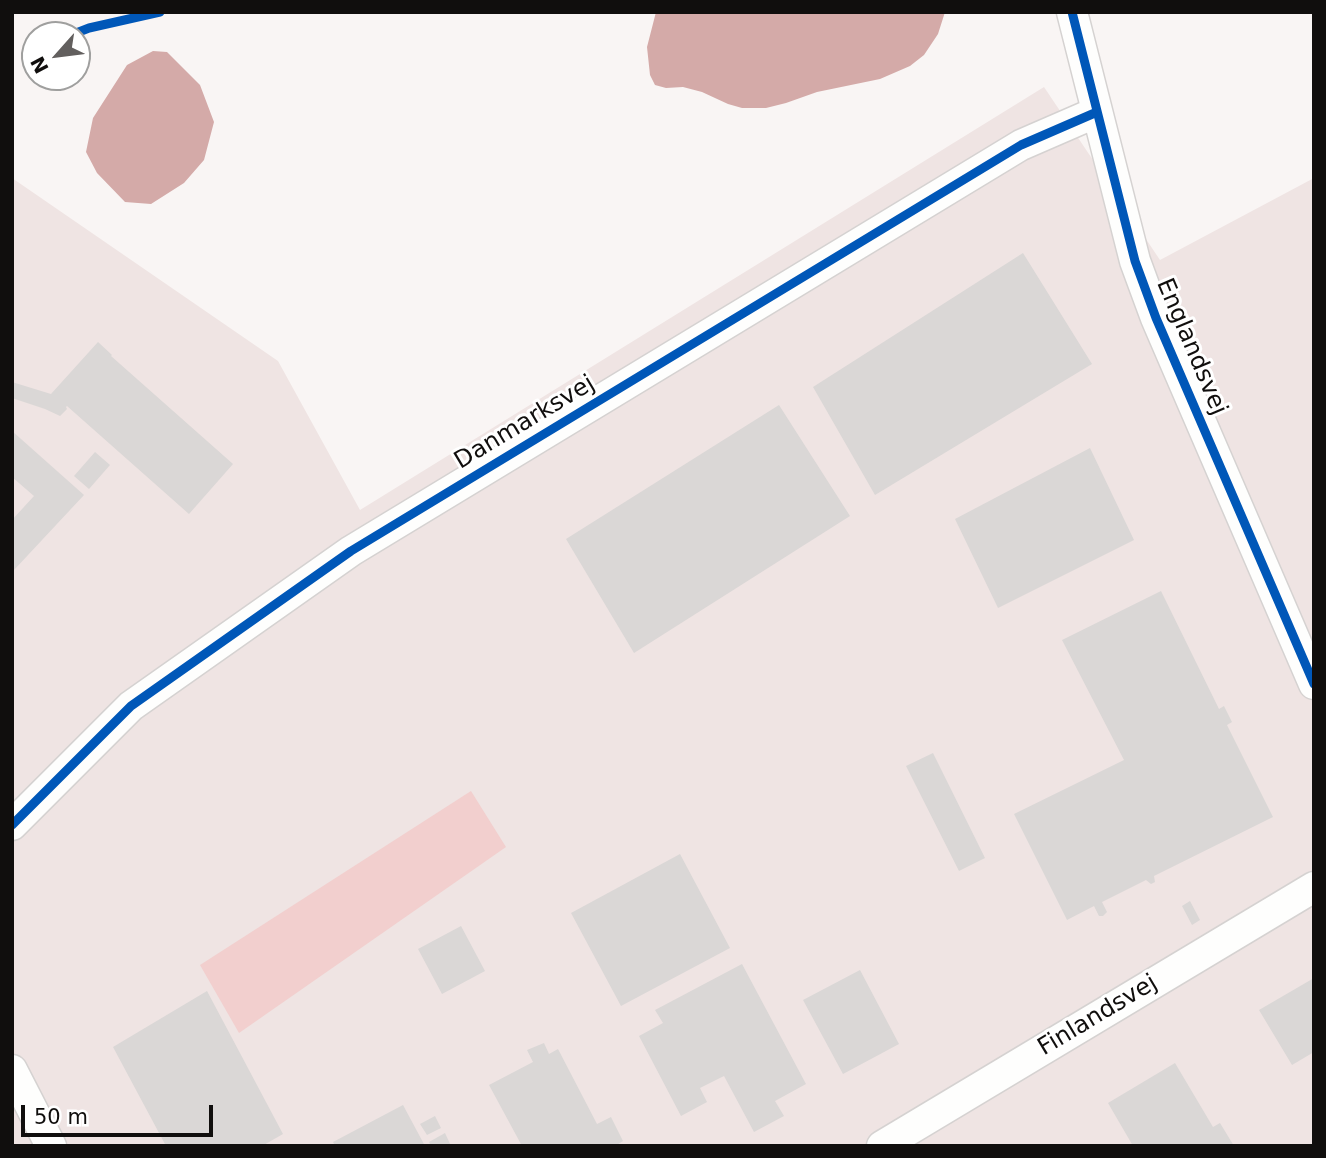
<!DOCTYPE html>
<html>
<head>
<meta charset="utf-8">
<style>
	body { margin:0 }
	#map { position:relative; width:1326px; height:1158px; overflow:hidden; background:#f9f5f4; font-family:"DejaVu Sans",sans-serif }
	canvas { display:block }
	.frame { position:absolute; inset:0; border:14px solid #100e0d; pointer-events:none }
	.north { position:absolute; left:21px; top:21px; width:70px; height:70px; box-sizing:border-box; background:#fff; border:2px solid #9f9f9e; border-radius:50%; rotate:242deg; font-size:19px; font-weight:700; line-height:28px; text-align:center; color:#100e0d }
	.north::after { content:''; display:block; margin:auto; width:24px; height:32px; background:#625f5e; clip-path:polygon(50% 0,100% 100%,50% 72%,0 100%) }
	.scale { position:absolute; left:21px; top:1105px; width:192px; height:32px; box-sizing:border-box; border:4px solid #100e0d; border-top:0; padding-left:9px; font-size:21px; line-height:24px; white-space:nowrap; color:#100e0d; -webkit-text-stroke:5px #fff; paint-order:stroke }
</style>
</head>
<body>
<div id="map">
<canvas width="1326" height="1158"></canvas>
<div class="frame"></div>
<div class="north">N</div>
<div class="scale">50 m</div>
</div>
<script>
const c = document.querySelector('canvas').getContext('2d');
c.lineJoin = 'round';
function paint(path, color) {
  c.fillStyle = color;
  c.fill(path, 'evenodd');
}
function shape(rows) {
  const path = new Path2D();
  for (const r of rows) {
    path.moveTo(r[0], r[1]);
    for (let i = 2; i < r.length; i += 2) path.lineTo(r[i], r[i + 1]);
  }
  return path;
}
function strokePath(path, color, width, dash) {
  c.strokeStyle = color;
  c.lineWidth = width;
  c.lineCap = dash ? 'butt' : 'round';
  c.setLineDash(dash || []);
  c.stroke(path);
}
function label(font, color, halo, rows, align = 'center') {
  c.font = font + ' "DejaVu Sans",sans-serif';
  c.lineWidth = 6;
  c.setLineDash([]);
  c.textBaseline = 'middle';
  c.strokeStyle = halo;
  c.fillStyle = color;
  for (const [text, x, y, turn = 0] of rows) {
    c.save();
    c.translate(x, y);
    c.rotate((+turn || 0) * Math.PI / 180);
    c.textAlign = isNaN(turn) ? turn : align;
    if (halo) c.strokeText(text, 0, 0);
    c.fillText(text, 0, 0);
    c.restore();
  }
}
paint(shape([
	[1044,87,1160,260,1314,178,1314,1146,12,1146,12,178,278,361,360,510]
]), '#efe4e3');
paint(shape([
	[471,791,506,847,239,1033,200,965]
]), '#f2cfce');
paint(shape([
	[656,12,945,12,938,34,924,55,910,66,880,79,817,92,786,103,766,108,742,108,728,104,702,92,683,87,666,88,655,85,650,75,647,47],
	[153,51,167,52,200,85,214,122,204,160,184,183,151,204,125,202,97,173,86,152,93,118,127,65]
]), '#d4aaa8');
paint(shape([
	[1023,253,1092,364,875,495,813,387],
	[98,342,112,355,111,356,233,464,189,514,67,406,66,407,67,409,60,416,45,409,12,398,12,382,51,394],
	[779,405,850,516,634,653,566,539],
	[12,431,84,495,14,570,12,569,12,520,34,496,12,477],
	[1090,448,1134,540,998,608,955,519],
	[95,452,110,465,89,489,74,476],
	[1161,591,1219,709,1224,706,1232,722,1227,725,1273,817,1154,876,1155,882,1151,884,1146,880,1102,902,1107,912,1103,916,1099,916,1094,906,1067,920,1014,814,1124,760,1062,640],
	[933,753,985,858,959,871,906,766],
	[680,854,730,948,621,1006,571,913],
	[1190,901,1200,920,1192,925,1182,906],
	[461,926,485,971,442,994,418,949],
	[742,964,806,1084,775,1101,784,1116,754,1132,724,1076,700,1088,707,1102,681,1116,639,1036,663,1023,655,1010],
	[860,970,899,1044,843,1074,803,1000],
	[1314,978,1314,1052,1292,1065,1259,1010],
	[207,991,283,1134,262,1146,166,1146,113,1047],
	[544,1043,549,1054,558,1049,597,1124,611,1117,623,1141,615,1146,522,1146,489,1085,533,1062,527,1050],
	[1175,1063,1213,1127,1220,1123,1234,1146,1133,1146,1108,1103],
	[403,1105,425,1146,335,1146,333,1142],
	[435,1116,441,1128,427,1135,420,1124],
	[445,1133,451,1146,431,1146,429,1142]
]), '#dad7d6');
const minor = shape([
	[1072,12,1135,261,1156,318,1314,684],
	[12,825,131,706,351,551,1021,145,1097,112],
	[12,1070,51,1146],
	[882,1146,1314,887]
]);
strokePath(minor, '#d5d2d1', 33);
strokePath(minor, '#fefefd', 30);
strokePath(shape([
	[1072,12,1135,261,1156,318,1314,684],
	[71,35,89,28,160,12],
	[12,825,131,706,351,551,1021,145,1097,112]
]), '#0057b8', 9);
label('24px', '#100e0d', '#fff', [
	["Englandsvej",1191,347,67],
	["Danmarksvej",525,423,-31],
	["Finlandsvej",1098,1016,-31]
]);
</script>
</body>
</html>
